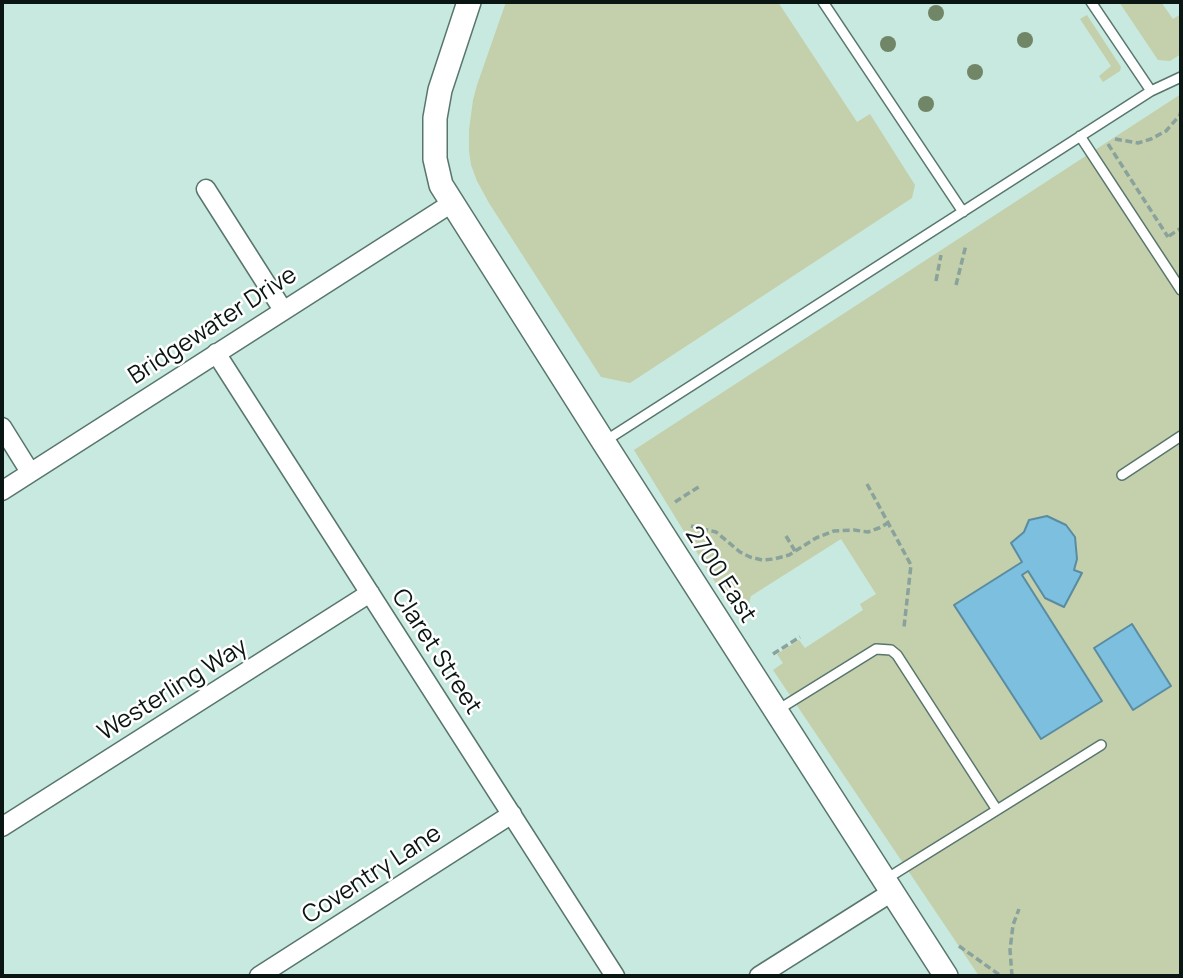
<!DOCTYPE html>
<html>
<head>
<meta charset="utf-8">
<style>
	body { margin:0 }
	#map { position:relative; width:1183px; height:978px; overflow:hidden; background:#c8e9df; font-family:Manrope,sans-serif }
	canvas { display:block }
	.frame { position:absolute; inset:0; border:4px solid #0a1613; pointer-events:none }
</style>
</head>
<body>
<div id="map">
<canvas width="1183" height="978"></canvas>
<div class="frame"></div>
</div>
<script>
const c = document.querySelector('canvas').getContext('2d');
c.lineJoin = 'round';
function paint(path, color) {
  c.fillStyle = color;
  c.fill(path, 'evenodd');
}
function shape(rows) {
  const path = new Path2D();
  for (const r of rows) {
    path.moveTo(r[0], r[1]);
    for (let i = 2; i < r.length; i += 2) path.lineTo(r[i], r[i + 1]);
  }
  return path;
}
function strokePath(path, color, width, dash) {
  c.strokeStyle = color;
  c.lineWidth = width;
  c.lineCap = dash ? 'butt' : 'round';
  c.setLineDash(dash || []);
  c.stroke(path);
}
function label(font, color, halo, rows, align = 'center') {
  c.font = font + ' Manrope,sans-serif';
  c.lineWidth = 5;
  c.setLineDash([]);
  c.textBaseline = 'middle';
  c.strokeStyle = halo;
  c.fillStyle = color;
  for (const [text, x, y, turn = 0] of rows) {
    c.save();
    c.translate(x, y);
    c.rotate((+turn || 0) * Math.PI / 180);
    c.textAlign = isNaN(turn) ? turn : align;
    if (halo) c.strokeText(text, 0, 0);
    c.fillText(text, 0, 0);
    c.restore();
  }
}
paint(shape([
	[506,2,778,2,857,122,870,114,915,185,912,198,630,383,601,377,489,203,477,181,471,165,469,151,469,130,473,100,477,85],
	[1119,2,1161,2,1173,19,1181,14,1181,54,1170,61,1158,60],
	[1087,15,1121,67,1120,71,1103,82,1099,76,1111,66,1080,19],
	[1181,94,1181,976,979,976,773,670,783,663,777,654,799,640,805,648,863,610,860,604,876,594,841,539,751,596,748,606,744,600,731,608,634,450]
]), '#c4cfab');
const water = shape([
	[1047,516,1066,525,1075,537,1077,559,1074,570,1082,573,1064,607,1045,598,1028,571,1022,575,1102,701,1041,739,954,605,1022,562,1011,543,1024,532,1029,520,1047,516],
	[1132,624,1171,686,1133,710,1094,648,1132,624]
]);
paint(water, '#7cbfde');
strokePath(water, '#5a8ca1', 2);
const service = shape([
	[823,2,963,212],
	[1091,2,1151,91],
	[1080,136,1181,290],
	[605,441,1151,91,1181,77],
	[1122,475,1181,436],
	[776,711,876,649,891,650,897,655,997,810,886,879],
	[997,810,1101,745]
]);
const minor = shape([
	[206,189,283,310],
	[216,353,615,976],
	[2,427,30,472],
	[2,491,452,203],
	[2,827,370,593],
	[259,976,512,814],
	[759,976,892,892]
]);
const tertiary = shape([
	[469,2,440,90,435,118,435,159,441,185,603,441,946,976]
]);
strokePath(service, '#58766d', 12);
strokePath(minor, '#58766d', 21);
strokePath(tertiary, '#58766d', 26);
strokePath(shape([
	[1115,139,1138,143,1151,139,1166,131,1180,115,1181,110],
	[1108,144,1168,237],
	[1169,236,1181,228],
	[936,281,941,255],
	[956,285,966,245],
	[867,484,911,565,904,627],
	[675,502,700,486],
	[691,526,716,532,740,552,750,557,762,560,774,559,789,555,816,538,834,531,854,530,868,532,879,528,888,523],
	[786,536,795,551],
	[773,654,800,637],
	[959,946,1001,976],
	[1012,976,1010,950,1013,925,1019,909]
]), '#89a39c', 3.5, [7, 3.5]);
strokePath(service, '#fff', 9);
strokePath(minor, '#fff', 18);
strokePath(tertiary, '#fff', 23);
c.fillStyle = '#718567';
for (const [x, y] of [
	[936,13],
	[1025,40],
	[888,44],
	[975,72],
	[926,104]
]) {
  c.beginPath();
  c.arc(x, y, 8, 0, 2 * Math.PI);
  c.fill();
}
label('24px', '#0a1613', '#fff', [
	["Bridgewater Drive",213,326,-33],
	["2700 East",720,575,57],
	["Claret Street",436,652,57],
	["Westerling Way",173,690,-32],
	["Coventry Lane",372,875,-33]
]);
</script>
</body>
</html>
